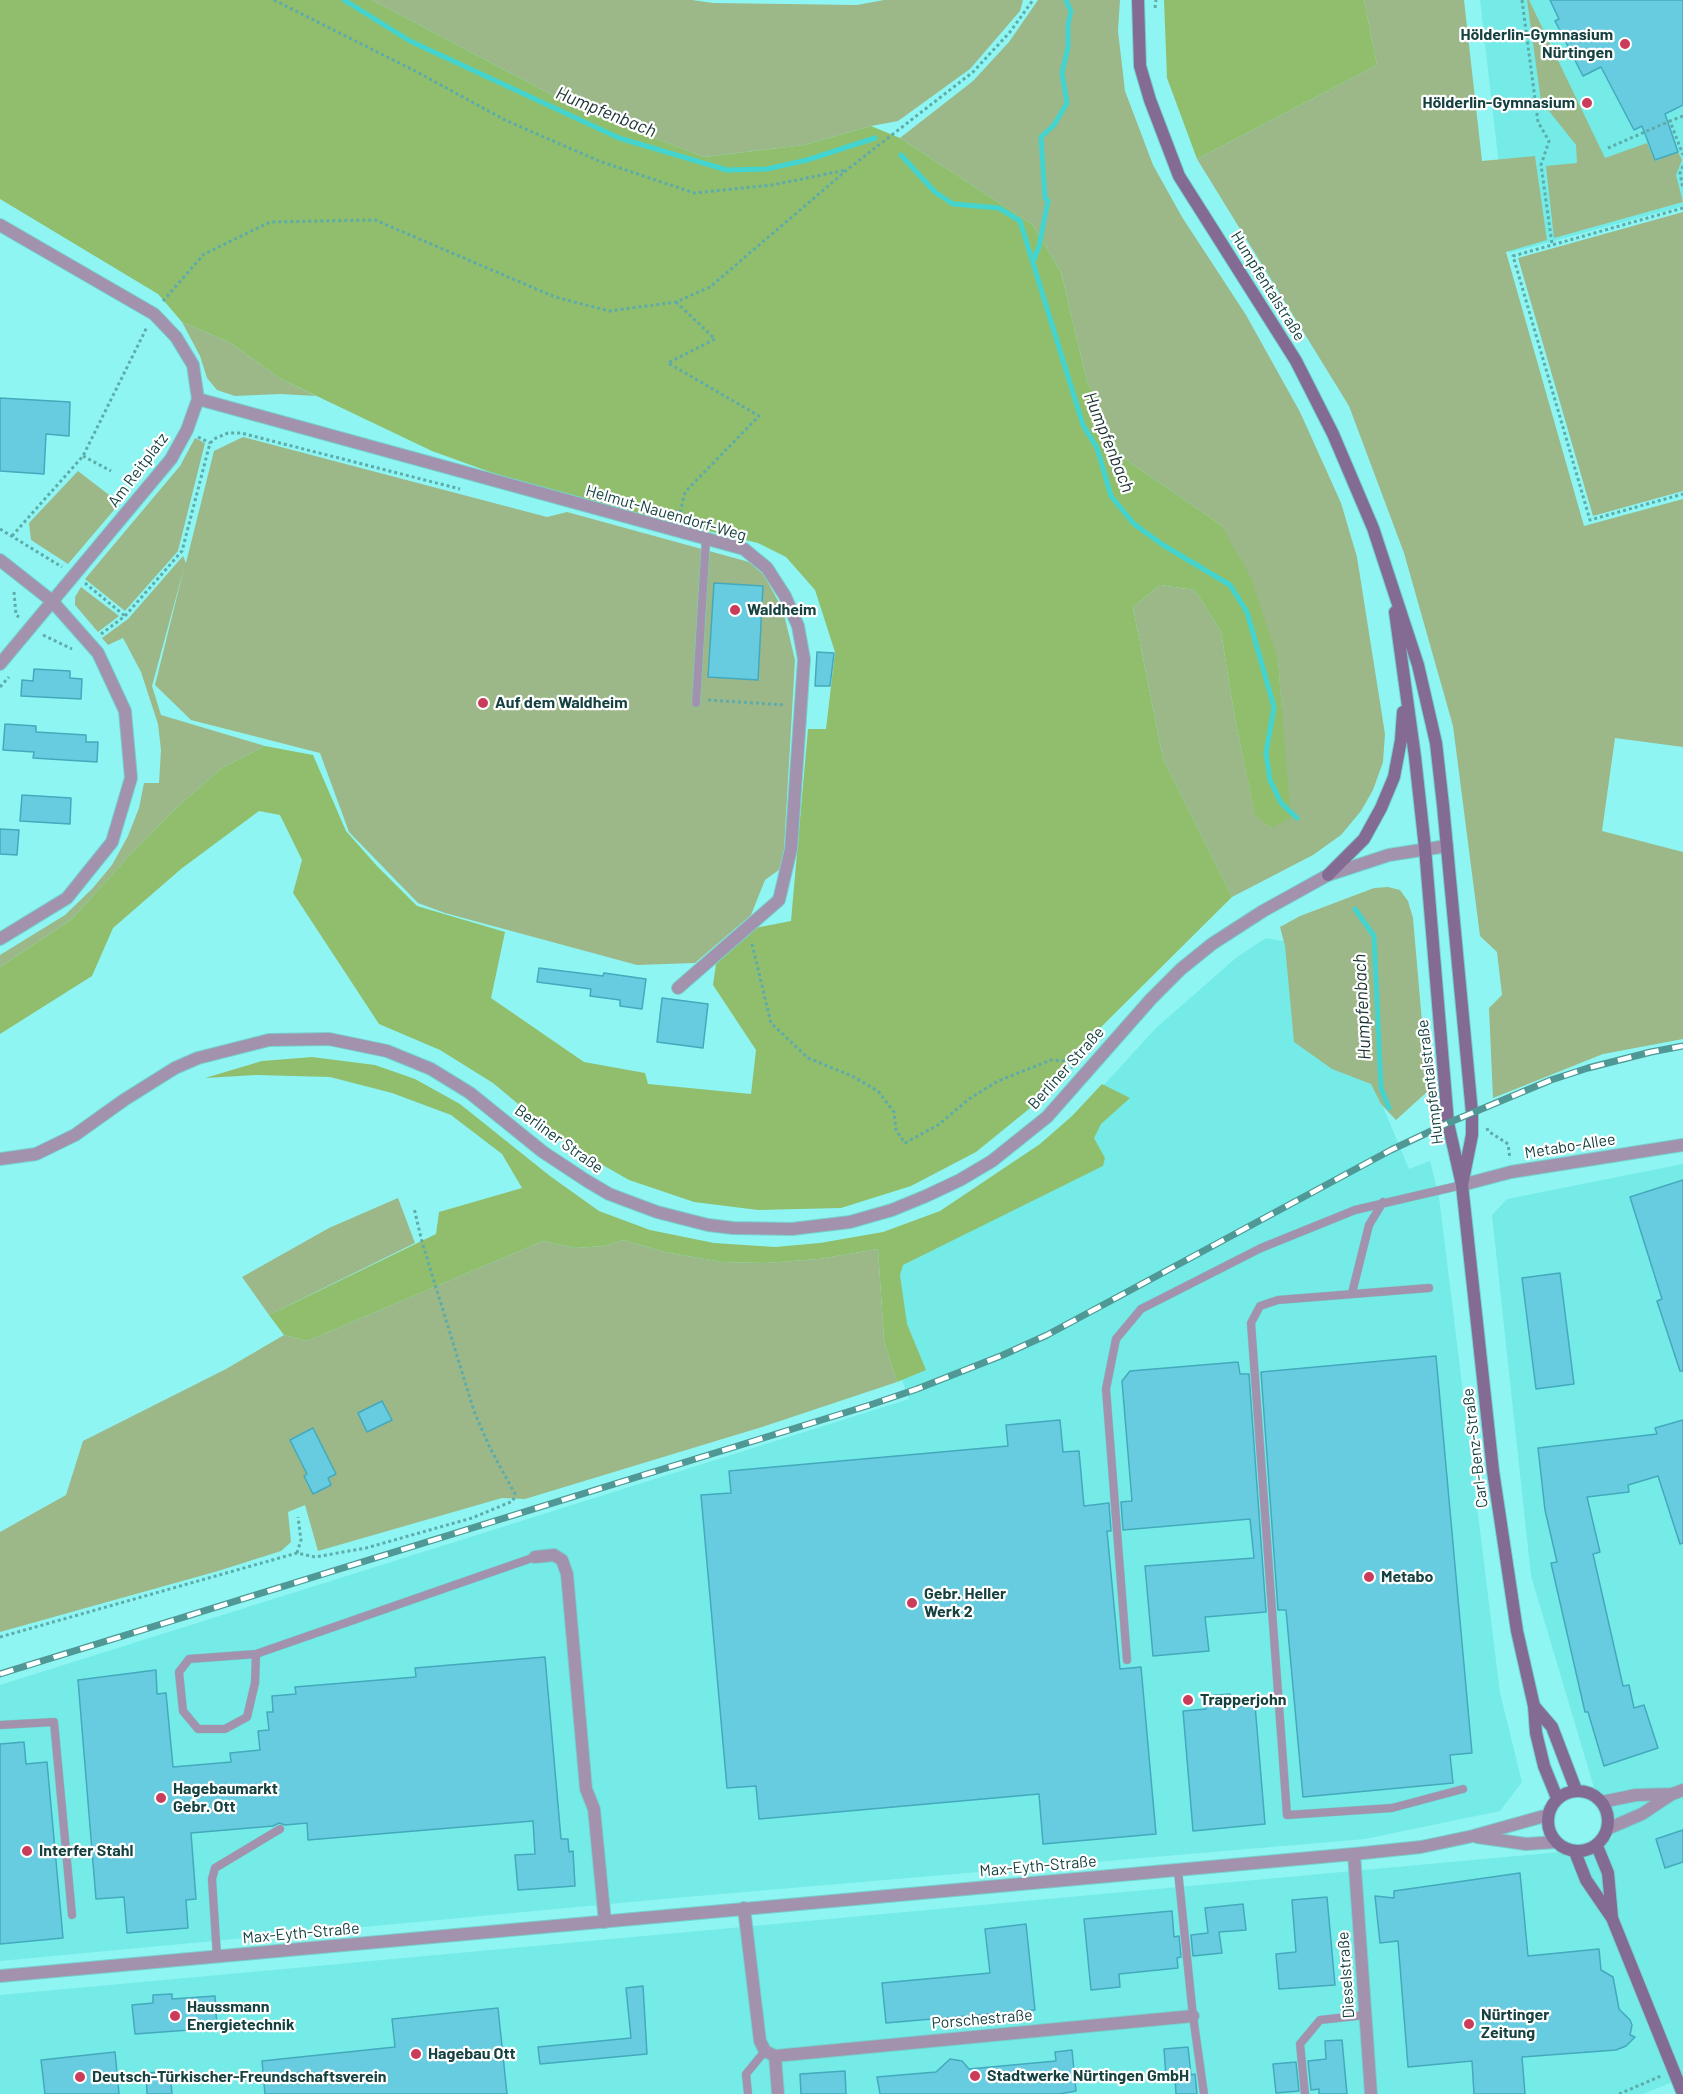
<!DOCTYPE html>
<html>
<head>
<meta charset="utf-8">
<style>
	body { margin:0 }
	canvas { display:block; background:#8ef5f2 }
</style>
</head>
<body>
<canvas width="1683" height="2094"></canvas>
<script>
const c = document.querySelector('canvas').getContext('2d');
c.lineJoin = 'round';
function paint(path, color) {
  c.fillStyle = color;
  c.fill(path, 'evenodd');
}
function shape(rows) {
  const path = new Path2D();
  for (const r of rows) {
    if (r.length === 3) {
      path.moveTo(r[0] + r[2], r[1]);
      path.arc(r[0], r[1], r[2], 0, 2 * Math.PI);
      continue;
    }
    path.moveTo(r[0], r[1]);
    for (let i = 2; i < r.length; i += 2) path.lineTo(r[i], r[i + 1]);
  }
  return path;
}
function strokePath(path, color, width, dash) {
  c.strokeStyle = color;
  c.lineWidth = width;
  c.lineCap = dash ? 'butt' : 'round';
  c.setLineDash(dash || []);
  c.stroke(path);
}
function label(font, color, halo, rows, align = 'center') {
  c.font = font + ' Barlow,sans-serif';
  c.lineWidth = 4.5;
  c.setLineDash([]);
  c.textBaseline = 'middle';
  c.strokeStyle = halo;
  c.fillStyle = color;
  for (const [text, x, y, turn = 0] of rows) {
    c.save();
    c.translate(x, y);
    c.rotate((+turn || 0) * Math.PI / 180);
    c.textAlign = isNaN(turn) ? turn : align;
    if (halo) c.strokeText(text, 0, 0);
    c.fillText(text, 0, 0);
    c.restore();
  }
}
paint(shape([
	[1480,0,1683,0,1683,206,1509,253],
	[1266,938,1293,943,1373,1083,1409,1169,1430,1161,1439,1197,1500,1693,1522,1782,1500,1811,1365,1839,663,1899,0,1961,0,1685,909,1399,888,1341,888,1253,1059,1134,1156,1028,1237,957],
	[1683,1164,1683,2078,1643,2094,0,2094,0,1995,1571,1851,1613,1838,1595,1791,1531,1576,1492,1215,1507,1199]
]), '#75ebe7');
paint(shape([
	[372,0,692,0,713,3,857,5,884,0,1023,0,1020,11,970,69,898,121,871,126,804,145,704,157,575,107],
	[1038,0,1120,0,1118,31,1125,91,1153,165,1182,217,1246,315,1300,412,1341,503,1357,557,1385,734,1383,762,1373,790,1361,811,1341,835,1313,855,1232,897,1163,759,1133,607,1160,585,1195,590,1221,632,1235,719,1255,814,1271,828,1282,712,1278,660,1221,525,1122,457,1087,381,1061,272,1033,225,900,138,973,81,1009,42],
	[1364,0,1464,0,1482,161,1535,156,1547,240,1506,252,1584,526,1683,499,1683,747,1615,738,1602,831,1683,852,1683,1039,1603,1054,1493,1098,1489,1008,1502,995,1497,952,1480,936,1453,726,1404,553,1349,406,1197,159,1377,65],
	[1527,0,1529,0,1605,158,1647,143,1655,161,1678,152,1682,160,1676,175,1683,202,1554,238,1546,166,1577,163,1576,145,1541,101],
	[1683,212,1683,491,1593,516,1518,258],
	[182,322,229,342,281,379,316,396,280,394,235,396,217,390,207,378,200,356],
	[243,437,547,517,567,512,749,562,764,575,783,610,795,660,783,867,765,880,751,915,695,963,637,965,445,913,418,903,349,832,320,753,191,720,155,685,184,568,152,686,161,715,265,746,222,768,176,808,127,858,72,919,0,967,0,955,65,915,92,889,112,865,128,836,139,808,144,783,159,783,161,750,158,724,141,672,123,638,108,645,102,638,128,619,183,556,186,563,214,451],
	[195,438,205,443,178,551,125,611,85,579,180,466],
	[78,471,113,498,114,510,68,564,31,540,29,523],
	[81,587,119,616,98,632,75,605,75,597],
	[1388,887,1400,890,1408,901,1413,918,1428,1091,1396,1120,1381,1104,1371,1084,1332,1069,1294,1042,1285,946,1280,927,1300,916,1374,888],
	[398,1198,415,1243,269,1315,242,1277,329,1228],
	[623,1240,665,1252,722,1262,766,1263,819,1259,878,1249,884,1341,897,1382,762,1427,525,1499,502,1498,318,1551,305,1505,288,1512,291,1542,281,1551,218,1571,0,1632,0,1532,66,1495,83,1441,226,1369,284,1335,307,1341,543,1241,575,1248,604,1246]
]), '#9cb888');
paint(shape([
	[0,0,372,0,575,107,704,157,804,145,871,126,900,138,1033,225,1061,272,1087,381,1122,457,1221,525,1251,578,1278,660,1291,818,1271,828,1255,815,1235,719,1221,632,1195,590,1160,585,1133,607,1163,759,1232,897,1097,1031,1029,1109,976,1152,911,1186,841,1208,758,1210,694,1202,629,1180,566,1144,493,1083,440,1050,379,1024,293,893,302,860,280,815,259,811,181,869,113,928,92,976,0,1034,0,967,72,919,127,858,176,808,222,768,265,746,313,755,346,831,377,866,417,906,505,932,491,998,584,1062,645,1073,648,1084,751,1094,756,1050,713,985,716,964,755,928,791,921,808,729,826,729,835,652,815,590,786,557,758,543,537,489,432,451,281,379,229,342,182,322,158,294,0,199],
	[1164,0,1364,0,1377,65,1197,159,1167,78],
	[312,1057,375,1065,415,1079,460,1104,550,1176,599,1211,650,1230,714,1243,775,1247,820,1243,883,1232,940,1211,1040,1144,1072,1116,1102,1084,1130,1098,1101,1124,1094,1138,1105,1158,1103,1166,903,1265,900,1275,907,1324,926,1370,897,1382,884,1341,878,1249,819,1259,766,1263,722,1262,665,1252,623,1240,604,1246,575,1248,543,1241,307,1341,284,1335,269,1315,436,1234,439,1212,522,1188,502,1154,451,1115,392,1093,330,1077,256,1075,205,1078,262,1061]
]), '#91be6d');
strokePath(shape([
	[344,0,410,41,619,138,727,170,767,169,807,160,875,138],
	[901,155,935,192,953,204,999,208,1020,221,1083,425,1097,448,1111,496,1134,524,1163,545,1230,585,1247,612,1274,707,1266,753,1270,780,1281,803,1297,818],
	[1033,262,1039,246,1048,201,1045,198,1041,137,1054,125,1067,103,1062,73,1068,47,1068,24,1071,12,1066,0],
	[1355,909,1374,936,1381,1088,1389,1108]
]), '#44d4d0', 5);
const building = shape([
	[1550,0,1683,0,1683,105,1665,114,1678,152,1655,160,1642,126,1634,130,1601,67,1583,76,1555,21,1559,19,1550,0],
	[0,398,70,402,69,436,46,434,44,474,0,471,0,398],
	[714,583,763,586,758,680,708,677,714,583],
	[817,652,834,653,830,686,815,686,817,652],
	[34,669,70,671,70,678,82,679,81,699,21,696,22,680,33,681,34,669],
	[5,724,36,726,36,732,86,735,86,742,98,742,97,762,33,758,34,752,3,750,5,724],
	[22,795,71,798,70,824,20,821,22,795],
	[0,829,19,830,17,855,0,854,0,829],
	[539,968,603,976,604,973,646,979,642,1009,620,1006,620,1000,590,996,591,989,537,982,539,968],
	[662,998,708,1004,703,1048,657,1042,662,998],
	[1683,1180,1683,1371,1680,1371,1657,1301,1662,1299,1630,1197,1683,1180],
	[1560,1273,1574,1384,1536,1389,1522,1278,1560,1273],
	[1436,1356,1472,1753,1450,1755,1453,1783,1303,1797,1286,1610,1278,1610,1261,1372,1436,1356],
	[1238,1362,1240,1374,1249,1374,1266,1612,1205,1617,1209,1651,1153,1656,1145,1566,1254,1558,1250,1519,1123,1530,1121,1502,1132,1501,1122,1381,1130,1371,1238,1362],
	[382,1401,392,1420,367,1432,358,1413,382,1401],
	[1060,1420,1063,1452,1079,1451,1084,1506,1109,1503,1111,1531,1107,1531,1120,1669,1141,1667,1156,1834,1043,1844,1039,1794,759,1819,756,1786,727,1788,701,1495,731,1493,729,1471,1008,1446,1006,1425,1060,1420],
	[1683,1420,1683,1543,1680,1544,1658,1476,1628,1485,1629,1492,1587,1497,1600,1552,1593,1554,1623,1686,1629,1685,1634,1708,1644,1705,1658,1748,1604,1766,1588,1712,1585,1712,1551,1563,1557,1562,1545,1510,1538,1448,1657,1434,1655,1428,1683,1420],
	[313,1428,336,1474,328,1478,331,1485,313,1494,304,1476,307,1474,290,1440,313,1428],
	[545,1657,561,1839,568,1839,569,1852,573,1851,575,1886,518,1890,515,1855,535,1854,533,1821,308,1840,307,1823,285,1825,279,1823,273,1826,191,1833,196,1899,186,1900,188,1928,127,1933,124,1897,96,1899,78,1680,156,1670,157,1694,166,1693,173,1767,231,1762,230,1753,260,1750,258,1731,269,1730,267,1712,273,1712,272,1696,296,1694,295,1687,416,1677,415,1668,545,1657],
	[1230,1694,1231,1707,1255,1705,1265,1824,1193,1831,1183,1711,1206,1709,1205,1696,1230,1694],
	[24,1742,26,1764,47,1762,63,1938,0,1944,0,1744,24,1742],
	[1683,1830,1683,1862,1665,1868,1656,1839,1683,1830],
	[1520,1873,1528,1956,1599,1949,1601,1970,1613,1977,1619,2009,1630,2020,1632,2025,1630,2035,1635,2037,1626,2046,1616,2050,1522,2057,1525,2094,1474,2094,1472,2061,1408,2067,1398,1941,1380,1943,1375,1896,1394,1898,1394,1891,1520,1873],
	[1327,1897,1335,1985,1279,1989,1276,1954,1296,1952,1292,1900,1327,1897],
	[1243,1904,1246,1930,1219,1932,1222,1953,1193,1956,1191,1935,1208,1933,1205,1908,1243,1904],
	[1172,1911,1174,1937,1179,1936,1181,1957,1177,1958,1178,1968,1119,1974,1120,1987,1091,1990,1084,1919,1172,1911],
	[1026,1924,1035,2010,886,2023,882,1983,990,1973,985,1929,1026,1924],
	[643,1986,647,2054,540,2064,538,2047,631,2038,626,1988,643,1986],
	[172,1994,172,1999,215,1996,217,2028,135,2034,132,2005,153,2003,153,1995,172,1994],
	[498,2008,507,2094,265,2094,262,2061,395,2047,392,2019,498,2008],
	[1342,2040,1347,2094,1319,2094,1319,2089,1311,2090,1308,2061,1326,2059,1325,2041,1342,2040],
	[1188,2047,1191,2075,1195,2074,1197,2094,1176,2094,1175,2076,1166,2077,1164,2049,1188,2047],
	[1072,2050,1076,2091,1059,2094,880,2094,877,2077,936,2072,950,2059,962,2061,969,2069,1056,2061,1055,2052,1072,2050],
	[115,2052,119,2094,45,2094,41,2060,115,2052],
	[1296,2062,1299,2091,1276,2093,1273,2064,1296,2062],
	[170,2071,172,2094,147,2094,146,2073,170,2071],
	[845,2071,846,2094,801,2094,800,2074,845,2071]
]);
paint(building, '#68cce0');
strokePath(building, '#43a9bd', 1.5);
const lane = shape([
	[696,703,706,539],
	[1429,1288,1278,1300,1260,1306,1251,1323,1287,1815,1392,1808,1463,1789],
	[1352,1293,1369,1225,1383,1202],
	[256,1654,255,1683,247,1717,225,1729,198,1729,183,1711,179,1672,189,1659,256,1654,535,1557],
	[1127,1660,1106,1389,1116,1339,1141,1309,1261,1248,1355,1210,1462,1185],
	[0,1725,54,1722,72,1915],
	[1178,1871,1193,2016,1204,2094],
	[217,1957,212,1879,215,1868,280,1829],
	[748,2094,746,2074,765,2051],
	[1305,2094,1300,2044,1320,2020,1365,2015]
]);
const street = shape([
	[0,225,154,314,176,337,193,365,198,399,187,430,171,459,0,664],
	[198,399,744,549,767,568,785,596,798,626,804,659,791,849,779,900,678,988],
	[0,560,52,601,98,653,125,711,131,778,112,842,67,898,0,939],
	[0,1159,36,1154,75,1135,124,1100,175,1068,198,1058,269,1040,329,1039,387,1051,431,1069,470,1093,543,1152,587,1181,609,1194,657,1212,708,1225,733,1228,792,1229,850,1222,892,1210,926,1196,960,1180,992,1161,1047,1117,1151,999,1181,969,1212,944,1263,911,1328,875,1389,855,1447,846],
	[1462,1185,1511,1172,1683,1145],
	[535,1557,554,1555,562,1560,567,1574,586,1789,594,1809,605,1922],
	[1602,1802,1636,1795,1672,1794,1683,1790],
	[1607,1829,1642,1814,1672,1794],
	[1477,1837,1526,1844,1556,1842],
	[1354,1854,1371,2094],
	[744,1908,760,2041,765,2051,775,2056,1193,2016],
	[0,1976,1354,1854,1421,1847,1473,1836,1548,1815],
	[775,2056,778,2094]
]);
const secondary = shape([
	[1138,0,1140,66,1150,100,1179,176,1296,361,1333,434,1373,528,1418,665,1436,743,1443,805,1472,1113,1472,1135,1462,1185],
	[1395,612,1415,757,1425,848,1448,1123,1462,1185,1493,1471,1517,1631,1534,1706,1536,1733,1544,1766,1557,1798],
	[1328,875,1364,839,1381,808,1394,777,1401,740,1403,712],
	[1534,1706,1552,1727,1576,1790],
	[1578,1821,30],
	[1597,1846,1608,1873,1612,1917],
	[1575,1852,1586,1880,1612,1918,1683,2094]
]);
strokePath(lane, '#76d1ce', 9);
strokePath(street, '#76d1ce', 14);
strokePath(secondary, '#76d1ce', 14);
strokePath(shape([
	[274,0,417,72,505,120,599,161,694,193,772,185,846,170],
	[1522,0,1538,122,1549,141,1541,165,1552,244],
	[1155,8,1156,0],
	[1683,116,1670,121,1683,155],
	[1608,148,1670,121],
	[1683,166,1680,173,1683,189],
	[1683,208,1513,256,1590,520,1683,494],
	[163,301,204,254,270,222,375,220,555,297,609,311,676,302,710,287,848,169,973,72,1010,32,1033,0],
	[676,302,715,339,668,363,759,416,685,492,679,517],
	[198,437,210,443],
	[83,456,111,471],
	[0,529,62,567],
	[12,536,83,456,147,327],
	[85,583,125,616],
	[14,592,16,615,19,617],
	[101,634,125,616,182,551,210,443,216,438,228,433,241,433,460,489],
	[43,635,72,649],
	[0,687,9,677],
	[708,700,785,705],
	[752,944,771,1023,808,1058,852,1076,878,1091,894,1112,896,1130,905,1143,938,1125,969,1099,998,1081,1051,1060,1067,1061,1073,1068],
	[1487,1128,1488,1131,1508,1144,1510,1159],
	[297,1553,301,1540,298,1517],
	[0,1637,297,1553,315,1557,366,1548,472,1518,513,1501,515,1494,490,1448,474,1411,422,1242,414,1208],
	[1619,2094,1661,2076]
]), '#5dacaa', 3, [3, 3]);
strokePath(lane, '#a292ad', 8);
strokePath(street, '#a292ad', 12);
strokePath(secondary, '#846b93', 12);
const rail = shape([
	[0,1674,870,1405,917,1389,1003,1355,1047,1335,1391,1150,1448,1123,1551,1080,1588,1068,1651,1052,1683,1046]
]);
strokePath(rail, '#4f9895', 7);
strokePath(rail, '#fff', 4.5, [14]);
for (const [x, y, r, color] of [
	[1625,44,6,"#cb3b5a"],
	[1587,103,6,"#cb3b5a"],
	[735,610,6,"#cb3b5a"],
	[483,703,6,"#cb3b5a"],
	[1369,1577,6,"#cb3b5a"],
	[912,1603,6,"#cb3b5a"],
	[1188,1700,6,"#cb3b5a"],
	[161,1798,6,"#cb3b5a"],
	[27,1851,6,"#cb3b5a"],
	[175,2016,6,"#cb3b5a"],
	[1469,2024,6,"#cb3b5a"],
	[416,2054,6,"#cb3b5a"],
	[975,2076,6,"#cb3b5a"],
	[80,2077,6,"#cb3b5a"]
]) {
  const dot = new Path2D();
  dot.arc(x, y, r, 0, 2 * Math.PI);
  c.fillStyle = color;
  c.fill(dot);
  strokePath(dot, '#fff', 2);
}
label('bold 16px', '#154240', '#fff', [
	["Hölderlin-Gymnasium",1613,35,"right"],
	["Nürtingen",1613,53,"right"],
	["Hölderlin-Gymnasium",1575,103,"right"],
	["Waldheim",747,610],
	["Auf dem Waldheim",495,703],
	["Metabo",1381,1577],
	["Gebr. Heller",924,1594],
	["Werk 2",924,1612],
	["Trapperjohn",1200,1700],
	["Hagebaumarkt",173,1789],
	["Gebr. Ott",173,1807],
	["Interfer Stahl",39,1851],
	["Haussmann",187,2007],
	["Energietechnik",187,2025],
	["Nürtinger",1481,2015],
	["Zeitung",1481,2033],
	["Hagebau Ott",428,2054],
	["Stadtwerke Nürtingen GmbH",987,2076],
	["Deutsch-Türkischer-Freundschaftsverein",92,2077]
], 'left');
label('16px', '#154240', '#fff', [
	["Humpfentalstraße",1268,286,58],
	["Am Reitplatz",138,470,-53],
	["Helmut-Nauendorf-Weg",666,513,16],
	["Berliner Straße",1066,1068,-48],
	["Humpfentalstraße",1430,1082,-97],
	["Berliner Straße",559,1139,36],
	["Metabo-Allee",1570,1146,-9],
	["Carl-Benz-Straße",1475,1448,-97],
	["Max-Eyth-Straße",1038,1866,-5],
	["Max-Eyth-Straße",301,1933,-5],
	["Dieselstraße",1346,1975,-94],
	["Porschestraße",982,2019,-5]
]);
label('italic 18px', '#1a3231', '#fff', [
	["Humpfenbach",606,112,22],
	["Humpfenbach",1109,442,68],
	["Humpfenbach",1362,1007,-93]
]);
</script>
</body>
</html>
